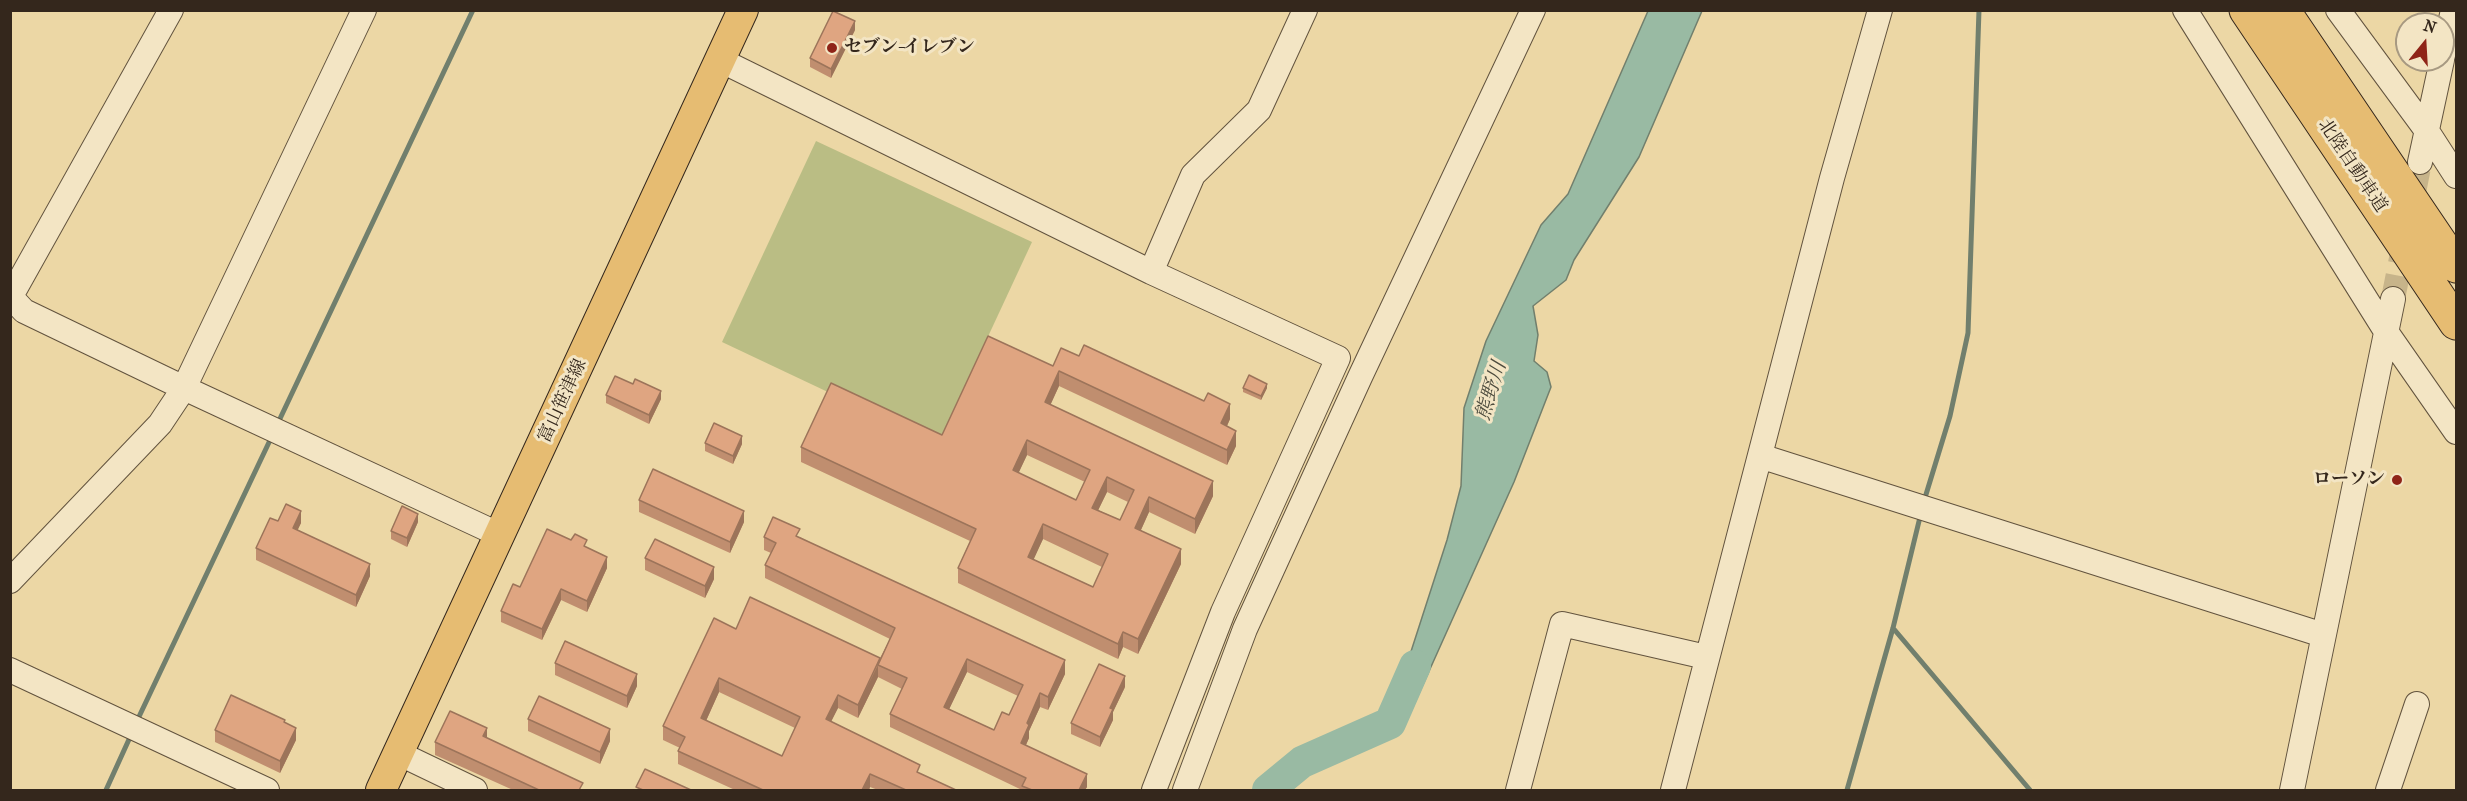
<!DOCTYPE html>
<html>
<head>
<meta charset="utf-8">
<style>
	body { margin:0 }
	#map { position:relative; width:2467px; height:801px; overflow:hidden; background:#ecd7a5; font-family:"IM FELL French Canon",serif }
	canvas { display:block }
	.frame { position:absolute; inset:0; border:12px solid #34271c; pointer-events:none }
	.north { position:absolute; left:2395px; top:12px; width:60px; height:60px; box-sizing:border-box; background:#f3e5c4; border:2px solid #a79981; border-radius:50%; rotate:18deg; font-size:16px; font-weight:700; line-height:24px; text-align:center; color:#34271c }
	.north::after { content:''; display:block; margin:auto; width:21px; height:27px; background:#8f2418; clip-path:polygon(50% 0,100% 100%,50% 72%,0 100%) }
</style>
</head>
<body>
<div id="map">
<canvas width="2467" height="801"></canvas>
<div class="frame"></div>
<div class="north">N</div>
</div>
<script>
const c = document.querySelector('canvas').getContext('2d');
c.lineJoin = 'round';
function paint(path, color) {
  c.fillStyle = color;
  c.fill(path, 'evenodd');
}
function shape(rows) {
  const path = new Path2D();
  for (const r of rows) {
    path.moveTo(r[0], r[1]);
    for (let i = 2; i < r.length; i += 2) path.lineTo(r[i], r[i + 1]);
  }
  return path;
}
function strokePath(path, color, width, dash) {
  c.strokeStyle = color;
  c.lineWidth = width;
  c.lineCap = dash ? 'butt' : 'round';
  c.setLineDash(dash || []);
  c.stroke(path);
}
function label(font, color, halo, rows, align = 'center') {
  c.font = font + ' "IM FELL French Canon","Noto Serif JP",serif';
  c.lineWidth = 6;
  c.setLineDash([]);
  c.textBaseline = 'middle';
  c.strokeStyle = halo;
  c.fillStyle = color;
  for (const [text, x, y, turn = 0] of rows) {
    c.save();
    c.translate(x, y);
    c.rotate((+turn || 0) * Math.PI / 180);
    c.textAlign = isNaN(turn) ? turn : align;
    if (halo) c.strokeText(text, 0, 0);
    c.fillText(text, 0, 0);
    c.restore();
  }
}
paint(shape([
	[816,141,1032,242,938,444,722,342]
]), '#babd84');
const water = shape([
	[1648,11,1702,11,1639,157,1574,260,1566,280,1533,306,1538,335,1534,361,1547,372,1551,387,1514,482,1408,718,1395,701,1447,540,1461,486,1464,408,1486,341,1541,225,1568,194,1648,11]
]);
paint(water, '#99baa3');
strokePath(water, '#717f6d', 1.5);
strokePath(shape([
	[277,425,473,10],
	[1924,501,1950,416,1968,333,1979,10],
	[1893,628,2030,790],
	[136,723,272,436],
	[106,790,131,735],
	[1847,790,1893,628,1921,513]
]), '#717f6d', 5);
strokePath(shape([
	[1268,790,1302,762,1390,723,1415,666]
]), '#99baa3', 32);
strokePath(shape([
	[2393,299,2420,162]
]), '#c7b48a', 24, [24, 12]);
const minor = shape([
	[2185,10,2387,333,2456,432],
	[2338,10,2427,131,2456,176],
	[2443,55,2453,10],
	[720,60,1151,272,1338,358,1223,612,1154,790],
	[2420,162,2442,60],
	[1151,272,1193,175,1259,110,1305,10],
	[10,296,24,311,184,388,500,535],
	[10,298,171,10],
	[1760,456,2323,635],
	[10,581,160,424,184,388,364,10],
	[10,670,267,790],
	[398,753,475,790],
	[1185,790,1245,629,1360,377,1533,10],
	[1518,790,1562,624,1706,657],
	[1673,790,1832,178,1880,10],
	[2292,790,2393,299],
	[2388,790,2417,704]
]);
const major = shape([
	[381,790,743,10]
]);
const highway = shape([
	[2246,10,2456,323],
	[2283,10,2456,266]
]);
strokePath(minor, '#62533e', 26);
strokePath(major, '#34271c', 32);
strokePath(highway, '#34271c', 35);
strokePath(minor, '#f3e5c4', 24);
strokePath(major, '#e6bc72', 30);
strokePath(highway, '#e6bc72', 33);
paint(shape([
	[855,30,831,78,810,67,810,58],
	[1079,356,1204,401,1230,419,1227,426,1236,446,1227,465,1059,386,1050,405,1213,496,1195,534,1149,512,1141,530,1181,564,1138,654,1123,647,1118,659,958,583,958,568,970,541,801,462,801,447,942,435,1053,366],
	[1027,455,1085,482,1076,500,1018,473],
	[1107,492,1128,502,1120,520,1098,510],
	[1043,539,1102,567,1093,587,1033,559],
	[633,384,661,399,649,424,606,403,606,395],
	[1243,388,1267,388,1261,400,1243,392],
	[705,443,742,444,733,464,705,451],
	[639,500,744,522,730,553,639,512],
	[278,521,301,523,297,530,370,576,356,607,256,560,256,548],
	[418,522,407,547,391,539,391,531],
	[764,537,800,537,1065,674,1048,710,1040,707,1029,731,1029,738,1026,745,1087,787,1085,790,1022,790,890,727,890,714,902,689,878,677,858,718,838,708,831,721,920,774,956,790,878,790,870,787,869,790,735,790,678,764,678,751,680,748,663,740,663,726,736,629,880,658,890,639,765,578,765,565,771,553,764,550],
	[967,672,1018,696,1009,715,994,730,949,709],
	[719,692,795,728,782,756,706,721],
	[587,547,607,568,587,612,561,600,542,640,501,622,501,611,520,587],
	[645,558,714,579,705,598,645,570],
	[555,663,637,686,627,708,555,675],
	[1125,687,1113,712,1113,720,1100,747,1071,734,1071,723],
	[528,719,610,741,600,764,528,731],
	[285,723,296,740,280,773,215,742,215,730],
	[487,738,583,790,513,790,435,755,435,742]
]), '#c08e6f');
paint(shape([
	[855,21,855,30,831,78,831,69],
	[1059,371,1059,386,1045,417,1045,402],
	[1267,384,1267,388,1261,400,1261,396],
	[661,391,661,399,649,424,649,415],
	[1230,404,1230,419,1221,439,1221,423],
	[1236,431,1236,446,1227,465,1227,450],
	[742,436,742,444,733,464,733,456],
	[1027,440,1027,455,1013,485,1013,470],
	[1107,477,1107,492,1092,523,1092,508],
	[1213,481,1213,496,1195,534,1195,519],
	[1149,497,1149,512,1135,543,1135,528],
	[301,511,301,523,293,540,293,528],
	[744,511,744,522,730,553,730,542],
	[418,514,418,522,407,547,407,538],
	[1043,524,1043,539,1028,572,1028,557],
	[1181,549,1181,564,1138,654,1138,639],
	[607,557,607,568,587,612,587,601],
	[370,564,370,576,356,607,356,595],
	[714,567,714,579,705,598,705,586],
	[561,589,561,600,542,640,542,629],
	[1123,632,1123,647,1118,659,1118,644],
	[967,659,967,672,944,720,944,707],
	[1065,660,1065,674,1048,710,1048,697],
	[878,665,878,677,858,718,858,705],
	[637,674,637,686,627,708,627,696],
	[1125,676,1125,687,1113,712,1113,720,1100,747,1100,737,1110,708],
	[719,678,719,692,701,732,701,718],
	[1040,693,1040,707,1029,731,1029,738,1021,756,1021,743,1027,723],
	[838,695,838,708,826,732,826,719],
	[296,728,296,740,280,773,280,761],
	[487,728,487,740,483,736],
	[610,729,610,741,600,764,600,752],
	[870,774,870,787,869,790,862,790],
	[1087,774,1087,787,1085,790,1079,790]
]), '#9c745a');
const building = shape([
	[833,11,855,21,831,69,810,58,833,11],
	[988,336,1053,366,1061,348,1079,356,1084,345,1204,401,1208,393,1230,404,1221,423,1236,431,1227,450,1059,371,1045,402,1213,481,1195,519,1149,497,1135,528,1181,549,1138,639,1123,632,1118,644,958,568,976,529,801,447,831,383,942,435,988,336],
	[1027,440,1090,470,1076,500,1013,470,1027,440],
	[1107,477,1134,490,1120,520,1092,508,1107,477],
	[1043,524,1108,554,1093,587,1028,557,1043,524],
	[1249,375,1267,384,1261,396,1243,388,1249,375],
	[615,376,633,384,635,379,661,391,649,415,606,395,615,376],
	[714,423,742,436,733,456,705,443,714,423],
	[653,469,744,511,730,542,639,500,653,469],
	[286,504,301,511,293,528,370,564,356,595,256,548,270,518,278,521,286,504],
	[402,506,418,514,407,538,391,531,402,506],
	[773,517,800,529,796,536,1065,660,1048,697,1040,693,1027,723,1029,725,1021,743,1087,774,1079,790,1032,790,1022,786,1026,778,890,714,907,678,878,665,895,628,765,565,776,543,764,537,773,517],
	[967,659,1023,685,1009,715,1002,712,994,730,944,707,967,659],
	[547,529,571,540,575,534,587,540,584,546,607,557,587,601,561,589,542,629,501,611,513,584,520,587,547,529],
	[655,539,714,567,705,586,645,558,655,539],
	[750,597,880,658,858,705,838,695,826,719,920,765,917,772,956,790,906,790,870,774,862,790,763,790,678,751,685,737,663,726,714,618,736,629,750,597],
	[719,678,800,717,782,756,701,718,719,678],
	[565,641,637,674,627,696,555,663,565,641],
	[1099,664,1125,676,1110,708,1113,709,1100,737,1071,723,1099,664],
	[231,695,285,720,284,722,296,728,280,761,215,730,231,695],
	[539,696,610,729,600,752,528,719,539,696],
	[450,711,487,728,483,736,583,783,579,790,539,790,435,742,450,711],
	[645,769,691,790,643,790,636,787,645,769]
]);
paint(building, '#dfa581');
strokePath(building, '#9c745a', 1.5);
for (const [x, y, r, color] of [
	[832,48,6,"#8f2418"],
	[2397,480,6,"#8f2418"]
]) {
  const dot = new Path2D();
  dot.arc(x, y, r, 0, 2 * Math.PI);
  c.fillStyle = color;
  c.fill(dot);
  strokePath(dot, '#f3e5c4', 2);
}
label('bold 18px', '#34271c', '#f3e5c4', [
	["セブン-イレブン",844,48],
	["ローソン",2385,480,"right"]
], 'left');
label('18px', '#34271c', '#f3e5c4', [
	["北陸自動車道",2352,166,56],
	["富山笹津線",563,401,-65]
]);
label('italic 20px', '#4d4c3e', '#f3e5c4', [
	["熊野川",1492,391,-73]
]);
</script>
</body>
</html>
